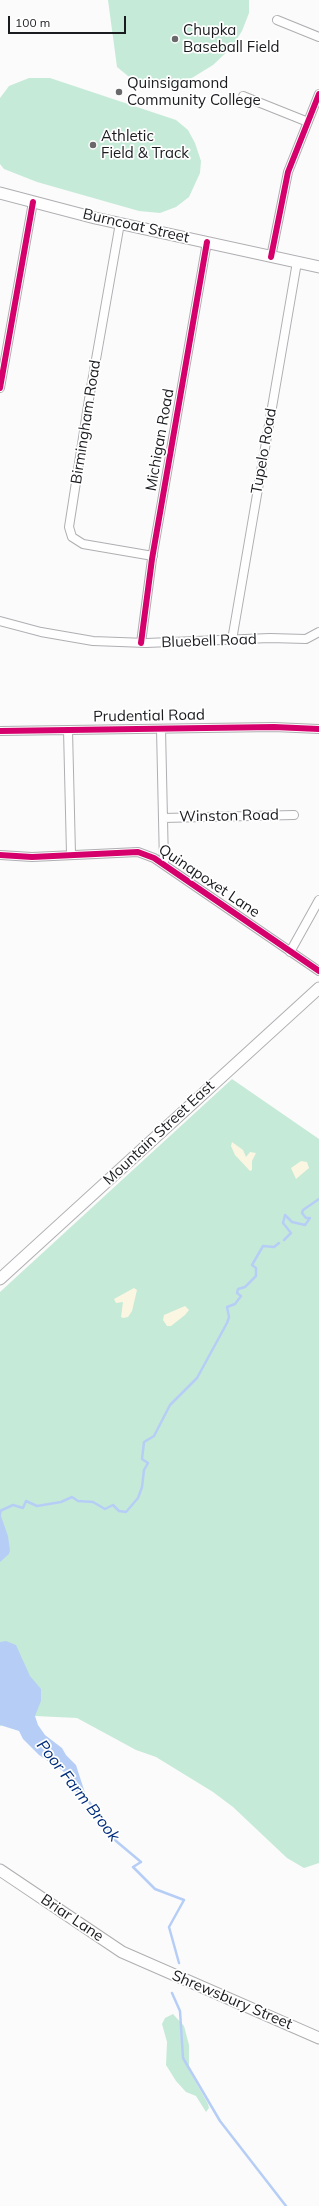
<!DOCTYPE html>
<html>
<head>
<meta charset="utf-8">
<style>
	body { margin:0 }
	#map { position:relative; width:319px; height:2206px; overflow:hidden; background:#fbfbfc; font-family:Mulish,sans-serif }
	canvas { display:block }
	.scale { position:absolute; left:8px; top:16px; width:118px; height:18px; box-sizing:border-box; border:2px solid #1a1b1f; border-top:0; padding-left:5px; font-size:12px; line-height:14px; white-space:nowrap; color:#1a1b1f; -webkit-text-stroke:3px #fff; paint-order:stroke }
</style>
</head>
<body>
<div id="map">
<canvas width="319" height="2206"></canvas>
<div class="scale">100 m</div>
</div>
<script>
const c = document.querySelector('canvas').getContext('2d');
c.lineJoin = 'round';
function paint(path, color) {
  c.fillStyle = color;
  c.fill(path, 'evenodd');
}
function shape(rows) {
  const path = new Path2D();
  for (const r of rows) {
    path.moveTo(r[0], r[1]);
    for (let i = 2; i < r.length; i += 2) path.lineTo(r[i], r[i + 1]);
  }
  return path;
}
function strokePath(path, color, width, dash) {
  c.strokeStyle = color;
  c.lineWidth = width;
  c.lineCap = dash ? 'butt' : 'round';
  c.setLineDash(dash || []);
  c.stroke(path);
}
function label(font, color, halo, rows, align = 'center') {
  c.font = font + ' Mulish,sans-serif';
  c.lineWidth = 3.5;
  c.setLineDash([]);
  c.textBaseline = 'middle';
  c.strokeStyle = halo;
  c.fillStyle = color;
  for (const [text, x, y, turn = 0] of rows) {
    c.save();
    c.translate(x, y);
    c.rotate((+turn || 0) * Math.PI / 180);
    c.textAlign = isNaN(turn) ? turn : align;
    if (halo) c.strokeText(text, 0, 0);
    c.fillText(text, 0, 0);
    c.restore();
  }
}
paint(shape([
	[108,0,249,0,249,13,242,31,231,48,213,65,187,81,169,87,148,87,128,76,117,67],
	[29,78,50,78,176,120,188,130,195,143,201,161,200,173,189,197,176,207,160,213,139,211,37,182,4,169,0,164,0,98,9,86],
	[232,1079,319,1139,319,1863,304,1868,287,1858,233,1807,213,1792,156,1757,136,1750,77,1718,35,1716,0,1726,0,1292],
	[173,2014,184,2026,189,2045,189,2070,208,2104,209,2108,206,2112,196,2096,186,2092,176,2081,166,2065,167,2042,162,2024,165,2018]
]), '#c6ead8');
paint(shape([
	[232,1142,243,1150,246,1157,250,1152,256,1153,252,1161,252,1170,250,1171,235,1155,231,1146],
	[301,1161,307,1162,309,1168,296,1179,291,1168],
	[134,1288,137,1290,132,1311,128,1317,123,1318,121,1317,123,1302,116,1303,114,1299],
	[185,1306,189,1310,185,1315,171,1326,167,1326,163,1320,164,1315]
]), '#fbf6e1');
paint(shape([
	[0,1510,2,1510,1,1516,8,1536,10,1550,9,1554,0,1562],
	[6,1641,16,1645,30,1676,41,1689,41,1701,35,1716,38,1725,45,1735,62,1748,66,1755,76,1765,86,1796,77,1793,63,1771,39,1755,23,1739,19,1731,0,1725,0,1642]
]), '#b6cef6');
strokePath(shape([
	[284,1240,291,1233,283,1223,285,1215,292,1222,305,1225,310,1218,306,1218,302,1213,303,1210,319,1199],
	[0,1511,13,1505,23,1508,26,1501,37,1506,61,1502,72,1497,78,1501,93,1502,105,1509,113,1505,119,1511,126,1512,138,1498,142,1487,144,1470,148,1463,142,1459,144,1442,154,1436,170,1405,197,1378,227,1323,229,1317,227,1307,235,1304,241,1296,237,1293,238,1289,245,1287,256,1276,256,1268,252,1265,263,1246,274,1247,279,1243],
	[83,1793,116,1841,141,1862,133,1867,155,1889,184,1900,169,1927,179,1963],
	[172,1993,180,2011,183,2058,220,2121,286,2206]
]), '#b6cef6', 2.5);
const street = shape([
	[277,20,319,37],
	[243,96,308,122],
	[120,223,89,399,69,527,72,537,83,544,153,556],
	[271,257,288,172,319,94],
	[0,388,33,202],
	[0,621,41,632,93,641,146,643,270,638,306,639,319,632],
	[232,640,297,262],
	[141,643,152,559,207,242],
	[161,729,164,864],
	[68,730,71,854],
	[0,731,274,727,319,729],
	[163,818,294,815],
	[0,855,32,857,138,852,154,858,319,971],
	[290,952,319,900]
]);
const secondary = shape([
	[0,193,95,218,319,267],
	[0,1279,319,988],
	[0,1870,122,1952,319,2038]
]);
strokePath(street, '#afafb2', 10);
strokePath(secondary, '#afafb2', 13);
strokePath(street, '#fefeff', 8);
strokePath(secondary, '#fefeff', 11);
strokePath(shape([
	[271,257,288,172,319,94],
	[0,388,33,202],
	[141,643,152,559,207,242],
	[0,731,274,727,319,729],
	[0,855,32,857,138,852,154,858,319,971]
]), '#d6006c', 6);
for (const [x, y, r, color] of [
	[175,39,4,"#69696c"],
	[119,92,4,"#69696c"],
	[93,145,4,"#69696c"]
]) {
  const dot = new Path2D();
  dot.arc(x, y, r, 0, 2 * Math.PI);
  c.fillStyle = color;
  c.fill(dot);
  strokePath(dot, '#fff', 1.5);
}
label('15px', '#1a1b1f', '#fff', [
	["Chupka",183,30],
	["Baseball Field",183,47],
	["Quinsigamond",127,83],
	["Community College",127,100],
	["Athletic",101,136],
	["Field & Track",101,153]
], 'left');
label('15px', '#1a1b1f', '#fff', [
	["Burncoat Street",136,226,13],
	["Birmingham Road",86,422,-81],
	["Michigan Road",160,440,-80],
	["Tupelo Road",264,451,-80],
	["Bluebell Road",209,641,-2],
	["Prudential Road",149,716,-1],
	["Winston Road",229,816,-1],
	["Quinapoxet Lane",209,881,34],
	["Mountain Street East",159,1133,-43],
	["Briar Lane",72,1918,34],
	["Shrewsbury Street",232,2000,23]
]);
label('italic 16px', '#002d7b', '#fff', [
	["Poor Farm Brook",78,1791,52]
]);
</script>
</body>
</html>
